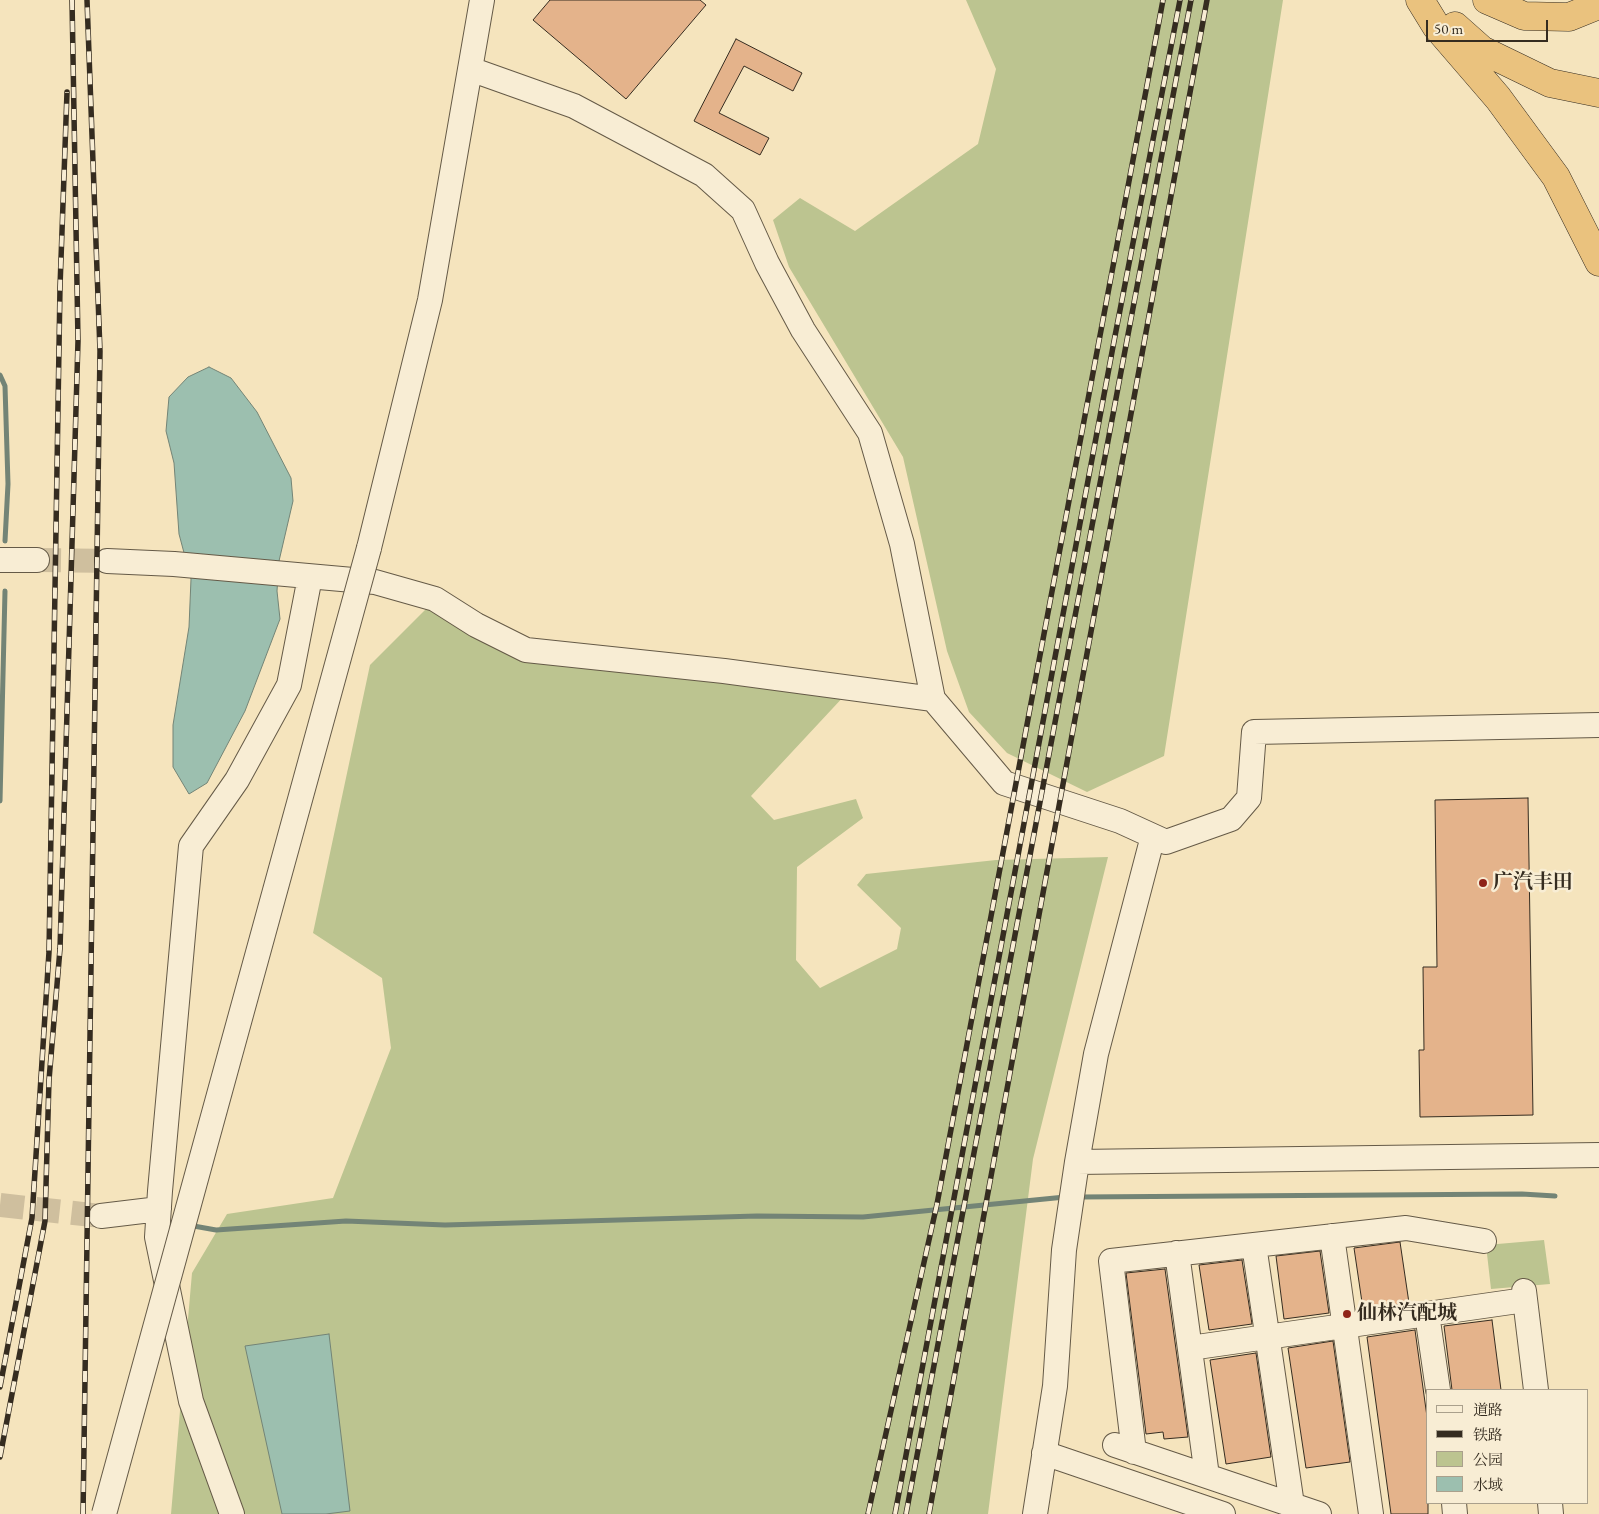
<!DOCTYPE html>
<html>
<head>
<meta charset="utf-8">
<style>
	body { margin:0 }
	#map { position:relative; width:1599px; height:1514px; overflow:hidden; background:#f5e4bd; font-family:"EB Garamond","Noto Serif SC",serif }
	canvas { display:block }
	.legend { position:absolute; left:1426px; top:1389px; width:162px; height:115px; box-sizing:border-box; background:#f8edd4; border:1px solid #aaa08c; margin:0; padding:6px 9px; list-style:none; font-size:15px; color:#352c20 }
	.legend li { display:flex; align-items:center; gap:10px; height:25px }
	.legend b { width:25px; border:1px solid #aaa08c }
	.scale { position:absolute; left:1426px; top:20px; width:122px; height:22px; box-sizing:border-box; border:2px solid #352c20; border-top:0; padding-left:6px; font-size:15px; line-height:18px; white-space:nowrap; color:#352c20; -webkit-text-stroke:4px #f8edd4; paint-order:stroke }
</style>
</head>
<body>
<div id="map">
<canvas width="1599" height="1514"></canvas>
<ul class="legend">
<li><b style="height:6px;background:#f8edd4"></b>道路</li>
<li><b style="height:6px;background:#352c20"></b>铁路</li>
<li><b style="height:14px;background:#bcc490"></b>公园</li>
<li><b style="height:14px;background:#9cbfaf"></b>水域</li>
</ul>
<div class="scale">50 m</div>
</div>
<script>
const c = document.querySelector('canvas').getContext('2d');
c.lineJoin = 'round';
function paint(path, color) {
  c.fillStyle = color;
  c.fill(path, 'evenodd');
}
function shape(rows) {
  const path = new Path2D();
  for (const r of rows) {
    path.moveTo(r[0], r[1]);
    for (let i = 2; i < r.length; i += 2) path.lineTo(r[i], r[i + 1]);
  }
  return path;
}
function strokePath(path, color, width, dash) {
  c.strokeStyle = color;
  c.lineWidth = width;
  c.lineCap = dash ? 'butt' : 'round';
  c.setLineDash(dash || []);
  c.stroke(path);
}
function label(font, color, halo, rows, align = 'center') {
  c.font = font + ' "EB Garamond","Noto Serif SC",serif';
  c.lineWidth = 5;
  c.setLineDash([]);
  c.textBaseline = 'middle';
  c.strokeStyle = halo;
  c.fillStyle = color;
  for (const [text, x, y, turn = 0] of rows) {
    c.save();
    c.translate(x, y);
    c.rotate((+turn || 0) * Math.PI / 180);
    c.textAlign = isNaN(turn) ? turn : align;
    if (halo) c.strokeText(text, 0, 0);
    c.fillText(text, 0, 0);
    c.restore();
  }
}
paint(shape([
	[966,0,1283,0,1164,756,1087,792,1007,753,969,712,947,651,903,457,789,267,773,220,800,198,855,231,978,144,996,69],
	[429,606,524,658,846,694,751,796,774,820,856,799,863,818,797,867,796,960,820,988,897,949,901,928,857,885,866,874,996,860,1108,857,1033,1159,988,1514,171,1514,192,1273,227,1214,333,1198,391,1048,382,978,313,933,370,665],
	[1544,1240,1550,1284,1491,1289,1486,1245]
]), '#bcc490');
const water = shape([
	[209,367,231,378,257,412,291,478,293,501,279,561,277,591,280,619,245,711,207,783,189,794,173,767,173,725,189,627,191,579,179,534,174,463,166,431,169,397,188,377,209,367],
	[329,1334,350,1511,326,1514,282,1514,245,1346,329,1334]
]);
paint(water, '#9cbfaf');
strokePath(water, '#738476', 1);
strokePath(shape([
	[0,375,5,386,8,484,5,541],
	[0,801,5,591],
	[1079,1197,1522,1194,1555,1196],
	[188,1225,216,1230,346,1221,445,1225,757,1216,863,1217,1065,1197]
]), '#738476', 5);
const building = shape([
	[550,0,700,0,706,5,626,99,533,20,550,0],
	[736,39,802,73,793,91,744,66,719,113,769,138,760,155,694,121,736,39],
	[1528,798,1533,1115,1420,1117,1419,1050,1424,1050,1423,967,1437,967,1435,800,1528,798],
	[1400,1242,1409,1303,1363,1309,1354,1248,1400,1242],
	[1320,1251,1329,1313,1284,1319,1276,1256,1320,1251],
	[1242,1260,1252,1324,1209,1330,1199,1265,1242,1260],
	[1165,1269,1188,1437,1164,1439,1163,1432,1146,1434,1126,1273,1165,1269],
	[1492,1320,1501,1390,1452,1390,1444,1326,1492,1320],
	[1415,1330,1428,1424,1428,1514,1391,1514,1367,1337,1415,1330],
	[1333,1341,1350,1462,1306,1468,1288,1348,1333,1341],
	[1256,1353,1271,1457,1226,1464,1210,1360,1256,1353]
]);
paint(building, '#e4b38b');
strokePath(building, '#352c20', 1);
strokePath(shape([
	[37,560,107,561],
	[0,1205,101,1216]
]), '#cfbf9e', 24, [24, 12]);
const minor = shape([
	[470,69,574,106,704,175,743,210,767,263,803,330,870,433,902,544,933,699,1004,783,1120,821,1166,842,1231,819,1249,798,1254,732,1599,725],
	[369,548,430,300,482,0],
	[0,560,37,560],
	[107,561,174,564,375,582,435,599,476,625,526,650,724,671,933,699],
	[1077,1162,1599,1155],
	[101,1216,159,1209],
	[1332,1236,1371,1514],
	[1254,1245,1292,1505],
	[1177,1253,1207,1476],
	[1524,1291,1536,1390],
	[1427,1314,1438,1390],
	[1190,1348,1525,1300],
	[1115,1445,1319,1514],
	[1134,1452,1111,1261,1406,1228,1484,1241],
	[1044,1453,1223,1514],
	[1454,1503,1455,1514],
	[1550,1503,1551,1514],
	[232,1514,191,1401,157,1237,160,1191,191,846,237,780,289,685,310,577],
	[1035,1514,1055,1386,1064,1250,1077,1162,1096,1054,1153,836]
]);
const highway = shape([
	[1420,0,1436,26,1498,98,1556,177,1599,262],
	[1487,0,1524,16,1569,17,1599,5],
	[1455,26,1482,50,1550,83,1599,93]
]);
strokePath(minor, '#655a47', 26);
strokePath(highway, '#352c20', 29);
strokePath(minor, '#f8edd4', 24);
strokePath(highway, '#eac27e', 28);
const rail = shape([
	[0,1387,32,1218,49,952,60,287,67,92],
	[0,1457,45,1221,49,1080,60,949,78,341,72,0],
	[83,1514,100,351,87,0],
	[868,1514,937,1204,1163,0],
	[895,1514,1115,336,1180,0],
	[906,1514,1191,0],
	[929,1514,1207,0]
]);
strokePath(rail, '#352c20', 5.5);
strokePath(rail, '#f8edd4', 4, [11]);
const minorBridge = shape([
	[104,1514,369,548]
]);
strokePath(minorBridge, '#655a47', 26, []);
strokePath(minorBridge, '#f8edd4', 24);
for (const [x, y, r, color] of [
	[1483,883,5,"#8f2418"],
	[1347,1314,5,"#8f2418"]
]) {
  const dot = new Path2D();
  dot.arc(x, y, r, 0, 2 * Math.PI);
  c.fillStyle = color;
  c.fill(dot);
  strokePath(dot, '#f8edd4', 2);
}
label('bold 20px', '#352c20', '#f8edd4', [
	["广汽丰田",1493,883],
	["仙林汽配城",1357,1314]
], 'left');
</script>
</body>
</html>
